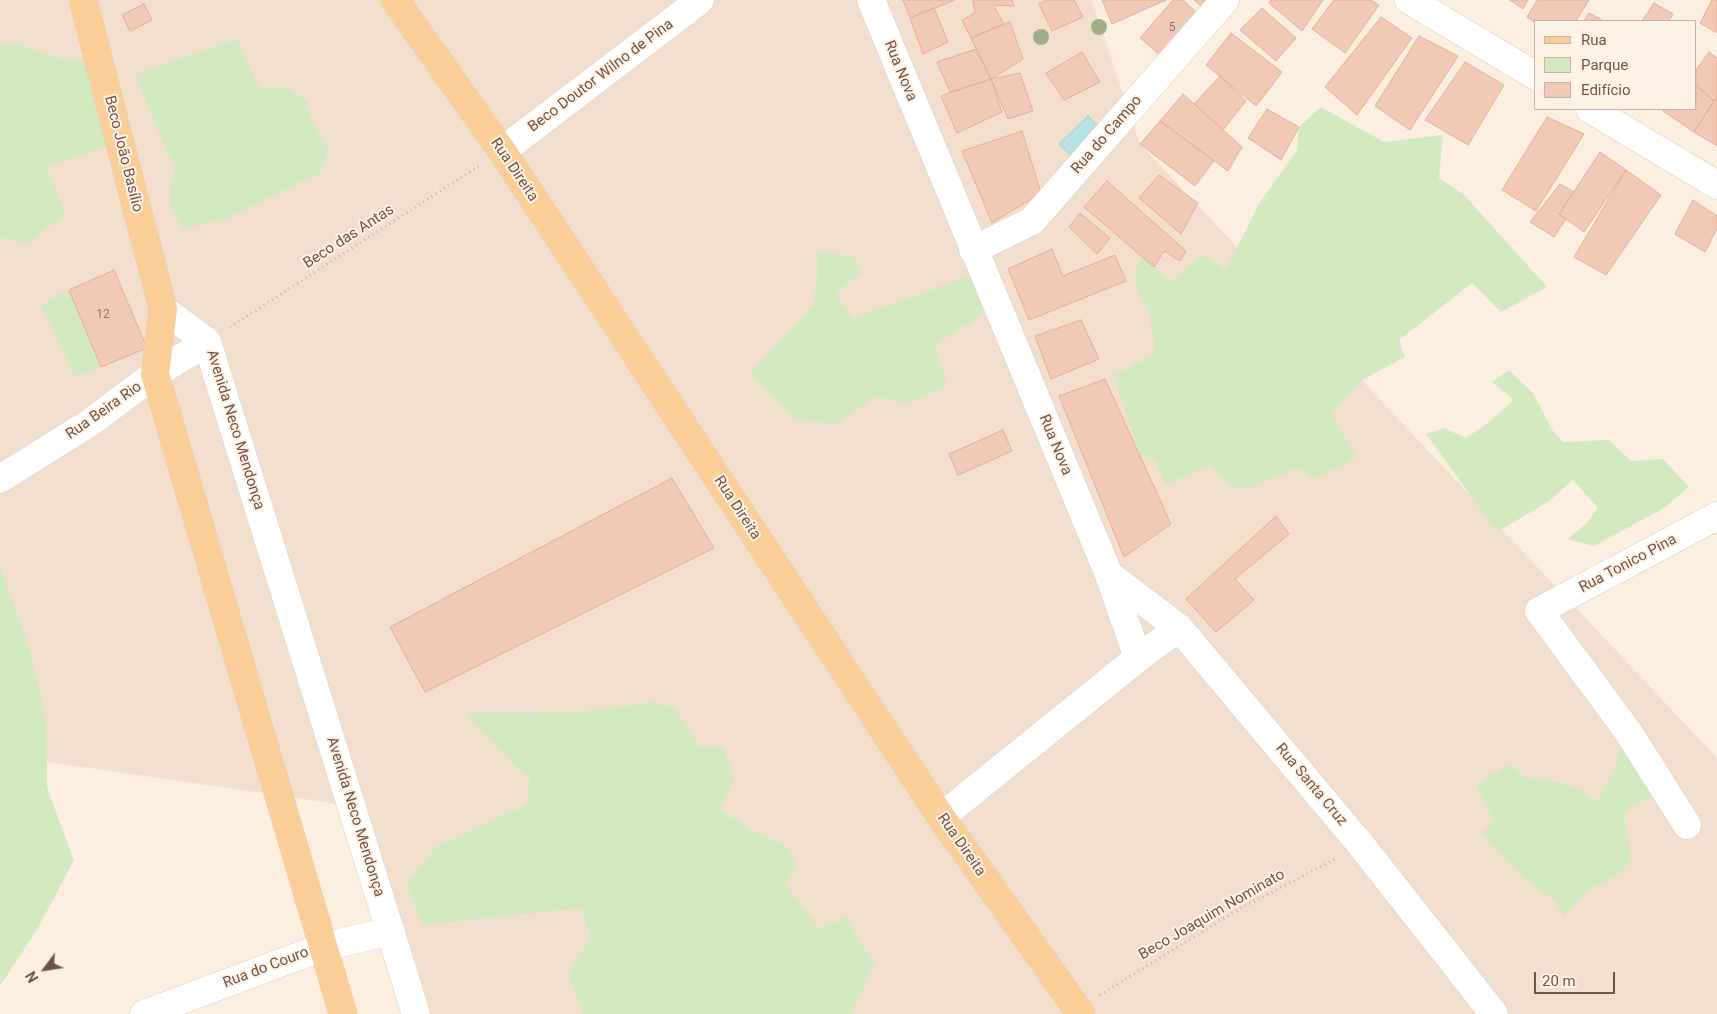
<!DOCTYPE html>
<html>
<head>
<meta charset="utf-8">
<style>
	body { margin:0 }
	#map { position:relative; width:1717px; height:1014px; overflow:hidden; background:#fcefe0; font-family:Roboto,sans-serif }
	canvas { display:block }
	.legend { position:absolute; left:1534px; top:20px; width:162px; height:90px; box-sizing:border-box; background:#fff3e5; border:1px solid #c7b3a6; margin:0; padding:6px 9px; list-style:none; font-size:15px; color:#725348 }
	.legend li { display:flex; align-items:center; gap:10px; height:25px }
	.legend b { width:25px; border:1px solid #c7b3a6 }
	.north { position:absolute; left:20px; top:944px; width:50px; height:50px; -webkit-text-stroke:4px #fff3e5; paint-order:stroke; rotate:239deg; font-size:14px; font-weight:700; line-height:20px; text-align:center; color:#725348 }
	.north::after { content:''; display:block; margin:auto; width:18px; height:22px; background:#725348; clip-path:polygon(50% 0,100% 100%,50% 72%,0 100%) }
	.scale { position:absolute; left:1534px; top:972px; width:81px; height:22px; box-sizing:border-box; border:2px solid #725348; border-top:0; padding-left:6px; font-size:15px; line-height:18px; white-space:nowrap; color:#725348; -webkit-text-stroke:4px #fff3e5; paint-order:stroke }
</style>
</head>
<body>
<div id="map">
<canvas width="1717" height="1014"></canvas>
<ul class="legend">
<li><b style="height:6px;background:#fbce98"></b>Rua</li>
<li><b style="height:14px;background:#d3e9bf"></b>Parque</li>
<li><b style="height:14px;background:#f1cab7"></b>Edifício</li>
</ul>
<div class="north">N</div>
<div class="scale">20 m</div>
</div>
<script>
const c = document.querySelector('canvas').getContext('2d');
c.lineJoin = 'round';
function paint(path, color) {
  c.fillStyle = color;
  c.fill(path, 'evenodd');
}
function shape(rows) {
  const path = new Path2D();
  for (const r of rows) {
    path.moveTo(r[0], r[1]);
    for (let i = 2; i < r.length; i += 2) path.lineTo(r[i], r[i + 1]);
  }
  return path;
}
function strokePath(path, color, width, dash) {
  c.strokeStyle = color;
  c.lineWidth = width;
  c.lineCap = dash ? 'butt' : 'round';
  c.setLineDash(dash || []);
  c.stroke(path);
}
function label(font, color, halo, rows, align = 'center') {
  c.font = font + ' Roboto,sans-serif';
  c.lineWidth = 4;
  c.setLineDash([]);
  c.textBaseline = 'middle';
  c.strokeStyle = halo;
  c.fillStyle = color;
  for (const [text, x, y, turn = 0] of rows) {
    c.save();
    c.translate(x, y);
    c.rotate((+turn || 0) * Math.PI / 180);
    c.textAlign = isNaN(turn) ? turn : align;
    if (halo) c.strokeText(text, 0, 0);
    c.fillText(text, 0, 0);
    c.restore();
  }
}
paint(shape([
	[0,0,1092,0,1140,144,1717,758,1717,1014,416,1014,352,806,0,755]
]), '#f3dfce');
paint(shape([
	[237,38,259,88,286,87,307,101,312,122,329,149,320,173,223,220,183,228,170,207,171,185,175,170,135,75],
	[0,44,22,45,58,58,86,62,114,144,46,166,66,214,28,243,0,238],
	[1321,107,1384,142,1443,135,1439,178,1464,195,1547,287,1501,312,1472,283,1399,340,1405,357,1362,380,1332,413,1356,457,1314,480,1296,468,1250,488,1231,487,1211,465,1165,485,1155,458,1141,456,1114,376,1155,353,1149,311,1139,293,1134,271,1143,258,1171,282,1203,254,1226,270,1260,202,1297,150,1299,127],
	[817,252,854,257,862,271,836,294,852,319,974,274,993,304,970,323,935,345,947,385,910,403,874,397,836,425,794,418,750,373,813,306,817,279],
	[69,290,101,367,75,377,41,305],
	[1509,370,1533,393,1553,431,1563,442,1609,440,1631,461,1663,459,1689,487,1664,508,1594,546,1567,539,1586,524,1598,508,1573,480,1548,502,1497,532,1426,434,1444,428,1466,438,1488,423,1514,400,1492,382],
	[0,566,29,647,47,725,47,788,74,860,38,928,0,986],
	[652,702,674,707,700,747,723,747,734,779,720,809,754,832,784,844,798,867,785,883,819,929,846,917,874,964,851,1014,583,1014,568,973,591,937,581,908,423,925,406,884,436,847,527,804,530,777,516,767,465,713,581,712],
	[1625,738,1661,793,1631,805,1624,816,1632,860,1617,875,1587,891,1564,916,1555,901,1522,877,1481,834,1494,822,1476,784,1511,764,1524,777,1568,784,1598,801,1615,767]
]), '#d3e9bf');
const water = shape([
	[1088,116,1103,131,1075,159,1059,144,1088,116]
]);
paint(water, '#b5e2e5');
strokePath(water, '#9bd2d6', 1);
const building = shape([
	[903,0,955,0,910,18,903,0],
	[973,0,1012,0,1014,6,993,5,1004,24,971,38,962,20,975,13,973,0],
	[1047,0,1074,0,1083,17,1052,31,1039,4,1047,0],
	[1102,0,1166,0,1112,24,1102,0],
	[1173,0,1183,0,1204,19,1167,61,1140,38,1173,0],
	[1194,0,1215,0,1207,11,1194,0],
	[1271,0,1323,0,1302,31,1269,3,1271,0],
	[1334,0,1371,0,1379,5,1345,53,1312,29,1334,0],
	[1510,0,1528,0,1523,9,1510,0],
	[1537,0,1589,0,1576,21,1536,23,1527,17,1537,0],
	[1712,0,1717,0,1717,33,1700,23,1712,0],
	[1654,3,1673,14,1669,21,1642,21,1654,3],
	[144,4,152,20,130,31,122,15,144,4],
	[934,8,948,42,923,54,910,18,934,8],
	[1262,8,1296,38,1276,61,1240,30,1262,8],
	[1589,13,1604,21,1584,21,1589,13],
	[1381,17,1412,38,1357,115,1325,87,1381,17],
	[1010,22,1023,59,991,79,971,38,1010,22],
	[1231,33,1282,72,1256,106,1206,65,1231,33],
	[1419,36,1458,56,1410,130,1375,106,1419,36],
	[976,49,991,79,950,92,937,62,976,49],
	[1082,52,1100,82,1064,100,1046,73,1082,52],
	[1709,52,1717,58,1717,97,1714,101,1696,85,1696,70,1709,52],
	[1465,62,1504,85,1468,145,1425,120,1465,62],
	[1020,73,1033,111,1008,119,991,79,1020,73],
	[1220,76,1246,101,1223,130,1194,104,1220,76],
	[991,79,1002,112,957,133,941,96,991,79],
	[1696,85,1714,101,1694,132,1663,111,1664,109,1696,109,1696,85],
	[1183,94,1242,147,1228,171,1160,121,1183,94],
	[1717,97,1717,146,1694,132,1717,97],
	[1267,109,1299,127,1281,160,1248,138,1267,109],
	[1547,117,1584,134,1536,211,1502,190,1547,117],
	[1160,121,1214,161,1195,186,1140,144,1160,121],
	[1022,131,1041,193,992,223,962,151,1022,131],
	[1600,152,1626,170,1584,232,1559,214,1600,152],
	[1626,170,1661,195,1606,275,1574,257,1626,170],
	[1159,175,1198,203,1181,234,1139,198,1159,175],
	[1107,181,1186,251,1180,261,1164,251,1154,267,1084,207,1107,181],
	[1560,184,1574,192,1559,214,1566,219,1554,237,1530,222,1560,184],
	[1693,200,1717,216,1717,229,1705,252,1675,234,1693,200],
	[1080,213,1110,238,1097,254,1069,227,1080,213],
	[1052,249,1063,276,1115,255,1126,281,1029,320,1008,269,1052,249],
	[114,270,147,348,101,367,69,290,114,270],
	[1081,320,1099,359,1051,379,1035,336,1081,320],
	[1105,379,1171,524,1124,557,1059,396,1105,379],
	[1003,430,1012,451,958,475,949,454,1003,430],
	[672,478,714,548,425,692,390,627,672,478],
	[1276,516,1289,534,1235,579,1254,600,1216,632,1186,599,1276,516]
]);
paint(building, '#f1cab7');
strokePath(building, '#e3af98', 1);
const minor = shape([
	[871,0,1109,575,1138,658,941,817],
	[1409,0,1536,76],
	[1590,109,1717,185],
	[502,151,700,0],
	[973,250,1032,221,1225,0],
	[163,309,207,342,416,1014],
	[0,479,91,422,155,374,207,342],
	[1109,575,1179,628,1361,845,1494,1014],
	[1138,658,1179,628],
	[1687,825,1629,733,1539,611,1717,516],
	[144,1014,323,947,391,931]
]);
const major = shape([
	[83,0,163,309,155,374,343,1014],
	[395,0,502,151,941,817,1081,1014]
]);
strokePath(minor, '#e2ccbf', 29);
strokePath(major, '#dad2cf', 29);
strokePath(shape([
	[230,327,479,166],
	[1100,995,1234,912,1337,858]
]), '#d5ad9b', 3, [1, 4]);
strokePath(minor, '#fff', 28);
strokePath(major, '#fbce98', 28);
c.fillStyle = '#a0ae88';
for (const [x, y] of [
	[1099,27],
	[1041,37]
]) {
  c.beginPath();
  c.arc(x, y, 8, 0, 2 * Math.PI);
  c.fill();
}
label('12px', '#927164', null, [
	["5",1172,28],
	["12",103,315]
]);
label('15px', '#725348', '#fff3e5', [
	["Rua Nova",900,71,68],
	["Beco Doutor Wilno de Pina",601,76,-37],
	["Rua do Campo",1107,135,-49],
	["Beco João Basílio",123,154,76],
	["Rua Direita",514,170,56],
	["Beco das Antas",349,237,-33],
	["Rua Beira Rio",104,411,-35],
	["Avenida Neco Mendonça",235,430,73],
	["Rua Nova",1055,445,68],
	["Rua Direita",737,508,57],
	["Rua Tonico Pina",1628,564,-28],
	["Rua Santa Cruz",1311,785,50],
	["Avenida Neco Mendonça",355,817,73],
	["Rua Direita",961,845,55],
	["Beco Joaquim Nominato",1212,915,-30],
	["Rua do Couro",266,968,-21]
]);
</script>
</body>
</html>
